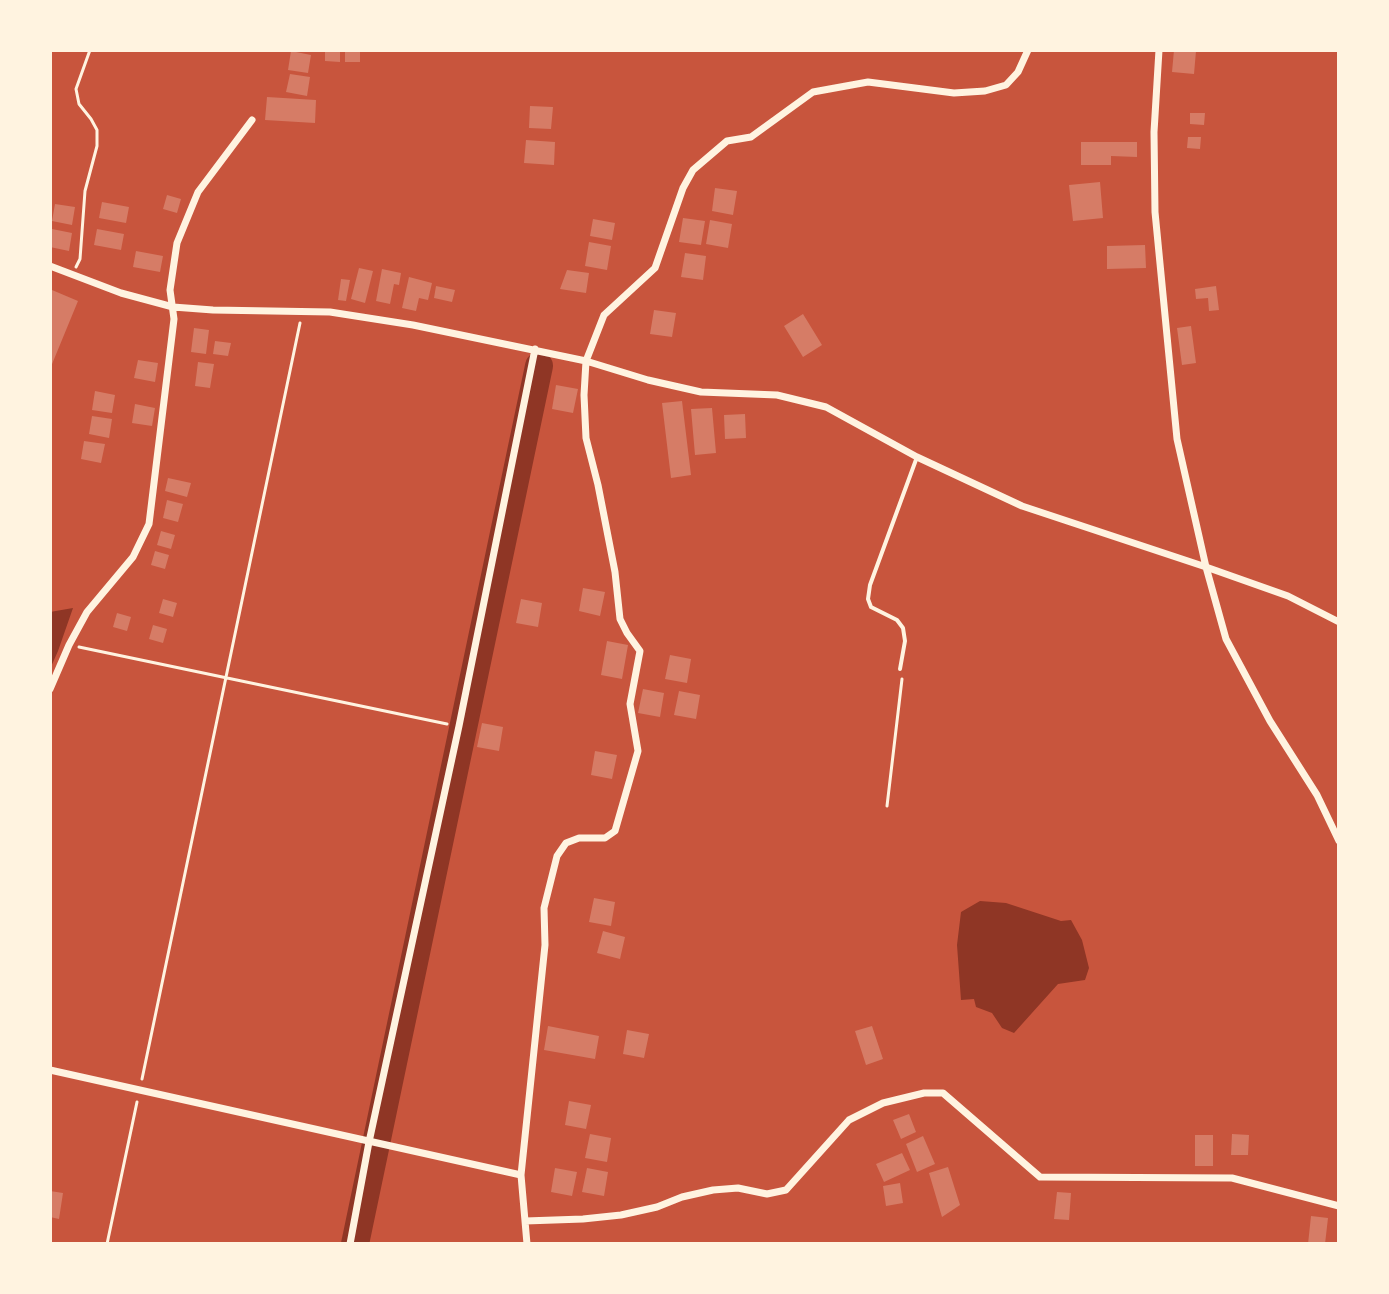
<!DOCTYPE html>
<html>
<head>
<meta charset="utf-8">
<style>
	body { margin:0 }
	#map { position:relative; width:1389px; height:1294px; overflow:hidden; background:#c8553d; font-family:Figtree,sans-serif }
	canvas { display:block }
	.frame { position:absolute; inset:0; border:52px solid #fff3e0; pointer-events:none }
</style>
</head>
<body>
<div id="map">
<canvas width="1389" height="1294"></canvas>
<div class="frame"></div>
</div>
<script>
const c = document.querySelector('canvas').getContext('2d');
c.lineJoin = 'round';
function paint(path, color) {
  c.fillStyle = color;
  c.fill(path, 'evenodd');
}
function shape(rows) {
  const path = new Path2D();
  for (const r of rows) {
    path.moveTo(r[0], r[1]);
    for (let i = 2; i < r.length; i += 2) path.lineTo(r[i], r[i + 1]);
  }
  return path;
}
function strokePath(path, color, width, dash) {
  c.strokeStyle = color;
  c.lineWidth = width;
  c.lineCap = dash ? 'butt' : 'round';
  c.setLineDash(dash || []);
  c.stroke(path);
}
paint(shape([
	[73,608,58,651,50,669,50,612],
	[980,901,1006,903,1061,921,1071,920,1082,940,1089,968,1085,980,1058,984,1014,1033,1002,1028,992,1013,976,1007,974,999,961,1000,957,945,961,912]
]), '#8f3625');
strokePath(shape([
	[355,1244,539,366]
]), '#8f3625', 28);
paint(shape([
	[325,50,340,50,340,62,325,61],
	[345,50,360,50,360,62,345,62],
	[1174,50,1196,51,1194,74,1172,72],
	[291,51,311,55,308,73,288,70],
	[290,74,310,77,307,96,286,92],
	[267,97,316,100,315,123,265,120],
	[530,106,553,107,551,129,529,128],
	[1190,113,1205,113,1204,125,1190,124],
	[1188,137,1201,137,1200,149,1187,148],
	[526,140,555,142,554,165,524,163],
	[1081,142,1137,142,1137,157,1111,156,1111,165,1081,165],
	[1100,182,1103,218,1073,221,1069,185],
	[715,188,737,191,733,215,712,211],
	[167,195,181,199,177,213,163,209],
	[102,202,129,207,126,223,99,218],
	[55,204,75,207,72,225,52,221],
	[683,218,705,221,701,245,679,242],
	[593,219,615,223,612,240,590,236],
	[710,220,732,224,728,248,706,244],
	[52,229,72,233,69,251,50,247],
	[97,229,124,234,121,250,94,245],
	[589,242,611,246,607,270,585,266],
	[1145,245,1146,268,1107,269,1107,246],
	[136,251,163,256,160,272,133,267],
	[685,253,706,256,703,280,681,277],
	[359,268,373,271,365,303,351,299],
	[382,269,401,273,399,285,394,284,390,304,376,301],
	[567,270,589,273,586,293,560,289],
	[409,277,432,283,428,300,419,298,416,311,402,308],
	[341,279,350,280,346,301,338,300],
	[436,286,455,290,452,302,434,298],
	[1216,286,1219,310,1209,311,1208,298,1196,299,1195,289],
	[52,290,78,301,50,369,50,294],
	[654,310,676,313,672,337,650,334],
	[803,314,822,345,803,357,784,326],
	[1191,326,1196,363,1182,365,1177,328],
	[194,328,209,330,206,354,191,352],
	[215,341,231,343,228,356,213,354],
	[138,360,158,363,155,382,134,378],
	[198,362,214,364,210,388,195,386],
	[556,385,578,389,573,413,552,409],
	[95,391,115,395,112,413,92,410],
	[682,401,691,475,671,478,662,403],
	[135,404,155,408,152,426,132,423],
	[712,408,716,453,695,455,691,409],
	[745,414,746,438,725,439,724,415],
	[92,416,112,419,109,438,89,434],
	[84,441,105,444,101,463,81,459],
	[168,478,191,483,187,497,165,491],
	[167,500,183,504,178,522,163,518],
	[161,531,175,535,171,549,157,545],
	[155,551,169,555,165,569,151,565],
	[583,588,605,592,600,616,579,611],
	[163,599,177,603,173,617,159,613],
	[521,599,542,603,538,627,516,623],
	[117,613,131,617,127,631,113,627],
	[153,625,167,629,163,643,149,639],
	[607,641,628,645,622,679,601,675],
	[670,655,691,659,687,683,665,679],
	[643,689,664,693,660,717,638,713],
	[679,691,700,695,696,719,674,715],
	[482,723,503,727,499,751,477,747],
	[595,751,617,755,612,779,591,775],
	[594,898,615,902,611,926,589,922],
	[603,931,625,937,620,959,597,953],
	[548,1026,599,1036,595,1059,544,1050],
	[872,1026,883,1059,866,1065,855,1031],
	[627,1030,649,1034,644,1058,623,1054],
	[569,1101,591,1105,586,1129,565,1125],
	[909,1114,916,1132,901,1139,893,1120],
	[590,1134,611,1138,607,1162,585,1158],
	[1232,1134,1249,1135,1248,1155,1231,1155],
	[1195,1135,1213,1135,1213,1166,1195,1166],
	[923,1136,935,1164,917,1172,906,1144],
	[902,1153,910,1170,884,1182,876,1164],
	[948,1167,960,1205,942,1217,929,1173],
	[555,1168,577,1172,572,1196,551,1192],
	[587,1168,608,1172,604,1196,582,1192],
	[900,1183,903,1203,886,1206,883,1186],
	[50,1191,63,1193,59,1219,50,1217],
	[1057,1192,1071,1193,1069,1220,1054,1219],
	[1311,1216,1328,1218,1325,1244,1308,1244]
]), '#d67c66');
strokePath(shape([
	[76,267,80,259,85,191,97,146,97,130,91,119,79,104,76,89,90,50],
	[79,647,447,724],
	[887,806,902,679],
	[142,1079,300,323],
	[107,1244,137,1102]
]), '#fff3e0', 3);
strokePath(shape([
	[900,669,905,641,903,628,897,620,871,607,868,599,870,585,917,457]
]), '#fff3e0', 4);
strokePath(shape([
	[1159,50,1154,132,1155,212,1177,439,1206,567,1226,639,1270,721,1317,795,1339,841],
	[50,266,121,293,173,307,213,310,330,312,413,325,586,361,648,380,701,392,777,395,826,407,917,457,1022,506,1206,567,1288,596,1339,622],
	[50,689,69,645,87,612,133,557,149,524,174,319,170,290,177,243,198,192,252,120],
	[50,1070,521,1175],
	[525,1221,583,1219,621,1215,657,1207,682,1197,713,1190,738,1188,767,1194,786,1190,849,1120,883,1103,924,1093,943,1093,1040,1177,1232,1178,1339,1206],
	[350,1244,369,1142,459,726,535,349],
	[527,1244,521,1175,545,945,544,908,557,856,566,843,579,838,605,838,615,831,638,751,630,704,640,651,627,633,620,619,615,572,598,485,586,438,584,395,586,361,604,315,655,268,683,188,693,170,727,141,751,137,813,92,868,82,954,93,985,91,1006,85,1018,72,1028,50]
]), '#fff3e0', 7);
</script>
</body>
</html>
